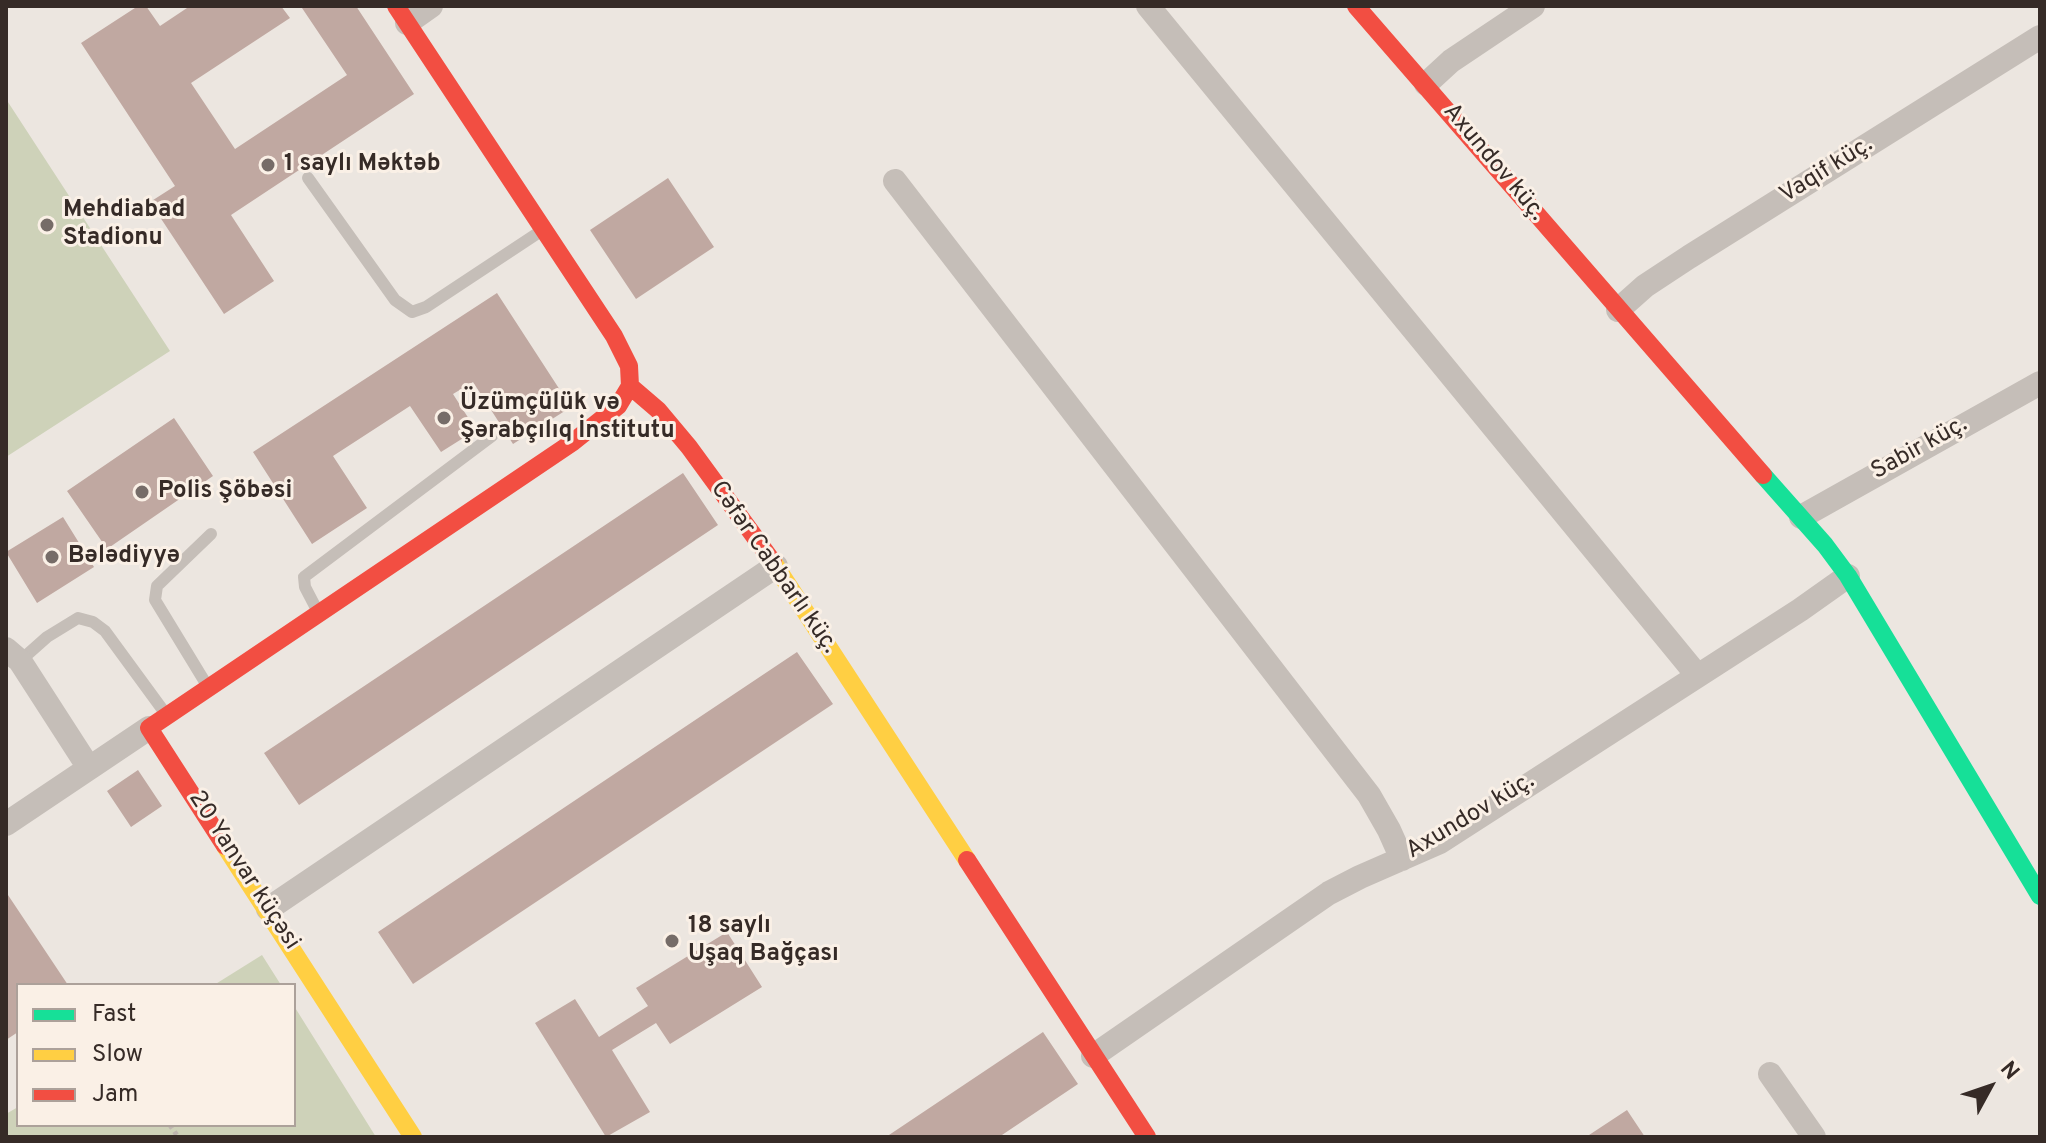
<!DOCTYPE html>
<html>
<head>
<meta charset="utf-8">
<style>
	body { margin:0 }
	#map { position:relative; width:2046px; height:1143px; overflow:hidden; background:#ece6e0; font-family:Overpass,sans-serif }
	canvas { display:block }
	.frame { position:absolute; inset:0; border:8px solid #362b27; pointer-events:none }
	.legend { position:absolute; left:16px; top:983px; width:280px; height:144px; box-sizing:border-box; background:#faf0e6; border:2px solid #aca19a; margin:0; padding:10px 14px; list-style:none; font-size:24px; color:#362b27 }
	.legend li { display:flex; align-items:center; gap:16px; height:40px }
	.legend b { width:40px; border:2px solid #aca19a }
	.north { position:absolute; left:1950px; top:1047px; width:80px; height:80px; -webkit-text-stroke:6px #faf0e6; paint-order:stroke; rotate:50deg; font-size:22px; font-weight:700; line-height:32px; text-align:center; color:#362b27 }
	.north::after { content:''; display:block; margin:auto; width:28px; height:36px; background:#362b27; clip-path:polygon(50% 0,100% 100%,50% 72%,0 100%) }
</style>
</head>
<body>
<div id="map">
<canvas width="2046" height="1143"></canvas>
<div class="frame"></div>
<ul class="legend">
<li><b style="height:10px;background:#16e098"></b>Fast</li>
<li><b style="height:10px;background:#ffcf43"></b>Slow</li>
<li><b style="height:10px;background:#f24e42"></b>Jam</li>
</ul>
<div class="north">N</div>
</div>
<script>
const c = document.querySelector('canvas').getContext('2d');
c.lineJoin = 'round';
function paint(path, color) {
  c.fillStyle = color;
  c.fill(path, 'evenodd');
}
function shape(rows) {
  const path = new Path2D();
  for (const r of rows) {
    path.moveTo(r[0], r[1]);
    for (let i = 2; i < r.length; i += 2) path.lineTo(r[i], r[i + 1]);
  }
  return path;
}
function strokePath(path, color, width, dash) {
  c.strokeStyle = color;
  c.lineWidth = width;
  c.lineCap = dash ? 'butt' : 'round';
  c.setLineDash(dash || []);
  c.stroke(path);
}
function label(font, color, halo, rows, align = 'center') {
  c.font = font + ' Overpass,sans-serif';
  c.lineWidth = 6;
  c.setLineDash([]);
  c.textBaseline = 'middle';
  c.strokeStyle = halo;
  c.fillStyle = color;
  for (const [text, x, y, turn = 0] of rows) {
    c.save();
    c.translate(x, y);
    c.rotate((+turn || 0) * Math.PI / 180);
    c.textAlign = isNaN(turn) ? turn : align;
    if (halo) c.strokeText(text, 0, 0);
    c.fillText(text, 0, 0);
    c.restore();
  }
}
paint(shape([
	[6,99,170,351,6,457],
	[262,955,281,985,214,985],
	[294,1006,376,1137,6,1137,6,1114,18,1107,18,1125,294,1125]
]), '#ced2b9');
paint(shape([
	[138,6,146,6,160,26,190,6,281,6,290,18,191,83,235,149,347,75,302,8,306,6,356,6,414,94,231,215,274,281,224,314,150,202,175,186,81,43],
	[668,178,714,247,636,299,590,230],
	[497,293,571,407,513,444,473,382,453,394,476,430,441,452,410,406,333,456,367,508,312,544,253,452],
	[174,418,213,476,107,549,67,491],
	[683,473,718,525,299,805,264,753],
	[63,517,94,567,37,603,6,552],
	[797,652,833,704,413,984,378,932],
	[138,770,162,806,131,827,107,791],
	[6,892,68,985,18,985,18,1032,6,1040],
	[727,932,762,987,670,1044,656,1023,612,1050,650,1112,606,1137,535,1023,575,999,599,1037,648,1006,636,988],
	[1043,1032,1078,1084,999,1137,886,1137],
	[1627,1110,1645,1137,1586,1137]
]), '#c0a8a1');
strokePath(shape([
	[170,1125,178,1137]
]), '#beb6b0', 5, [4, 4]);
strokePath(shape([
	[308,178,395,300,412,312,426,307,541,231],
	[317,610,305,587,304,577,492,436],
	[20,661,47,637,78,618,93,622,105,631,165,713],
	[208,687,155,600,157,586,211,534]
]), '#c5beb8', 12);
strokePath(shape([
	[1148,6,1697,675],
	[407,23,431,6],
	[1426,84,1451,61,1533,6],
	[895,181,1369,795,1389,830,1402,859],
	[1618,310,1645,286,1689,257,2040,37],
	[1801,517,2040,383],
	[6,649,20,661,89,768],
	[6,824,149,728],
	[268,909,776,566],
	[1093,1056,1329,893,1360,877,1440,842,1800,610,1848,576],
	[1770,1074,1814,1137]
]), '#c5beb8', 24);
strokePath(shape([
	[1763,475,1825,545,1848,576,2040,896]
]), '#16e098', 18);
strokePath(shape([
	[773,562,967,860],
	[225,846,413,1137]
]), '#ffcf43', 18);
strokePath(shape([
	[396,6,614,336,629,366,630,386,658,410,689,447,773,562],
	[1356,6,1763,475],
	[225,846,149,728,573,442,618,406,630,386],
	[967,860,1147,1137]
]), '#f24e42', 18);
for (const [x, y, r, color] of [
	[268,165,8,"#766c68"],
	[47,225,8,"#766c68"],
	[444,418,8,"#766c68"],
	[142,492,8,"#766c68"],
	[52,557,8,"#766c68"],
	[672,941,8,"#766c68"]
]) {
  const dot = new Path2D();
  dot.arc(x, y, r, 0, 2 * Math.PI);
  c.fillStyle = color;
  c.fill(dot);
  strokePath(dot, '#faf0e6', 3);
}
label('24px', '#362b27', '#faf0e6', [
	["Axundov küç.",1493,163,50],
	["Vaqif küç.",1827,171,-32],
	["Sabir küç.",1920,449,-29],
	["Cəfər Cabbarlı küç.",773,568,55],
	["Axundov küç.",1471,817,-31],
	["20 Yanvar küçəsi",243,871,57]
]);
label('bold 24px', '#362b27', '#faf0e6', [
	["1 saylı Məktəb",284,165],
	["Mehdiabad",63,211],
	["Stadionu",63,239],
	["Üzümçülük və",460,404],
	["Şərabçılıq İnstitutu",460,432],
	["Polis Şöbəsi",158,492],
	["Bələdiyyə",68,557],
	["18 saylı",688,927],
	["Uşaq Bağçası",688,955]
], 'left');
</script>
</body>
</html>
